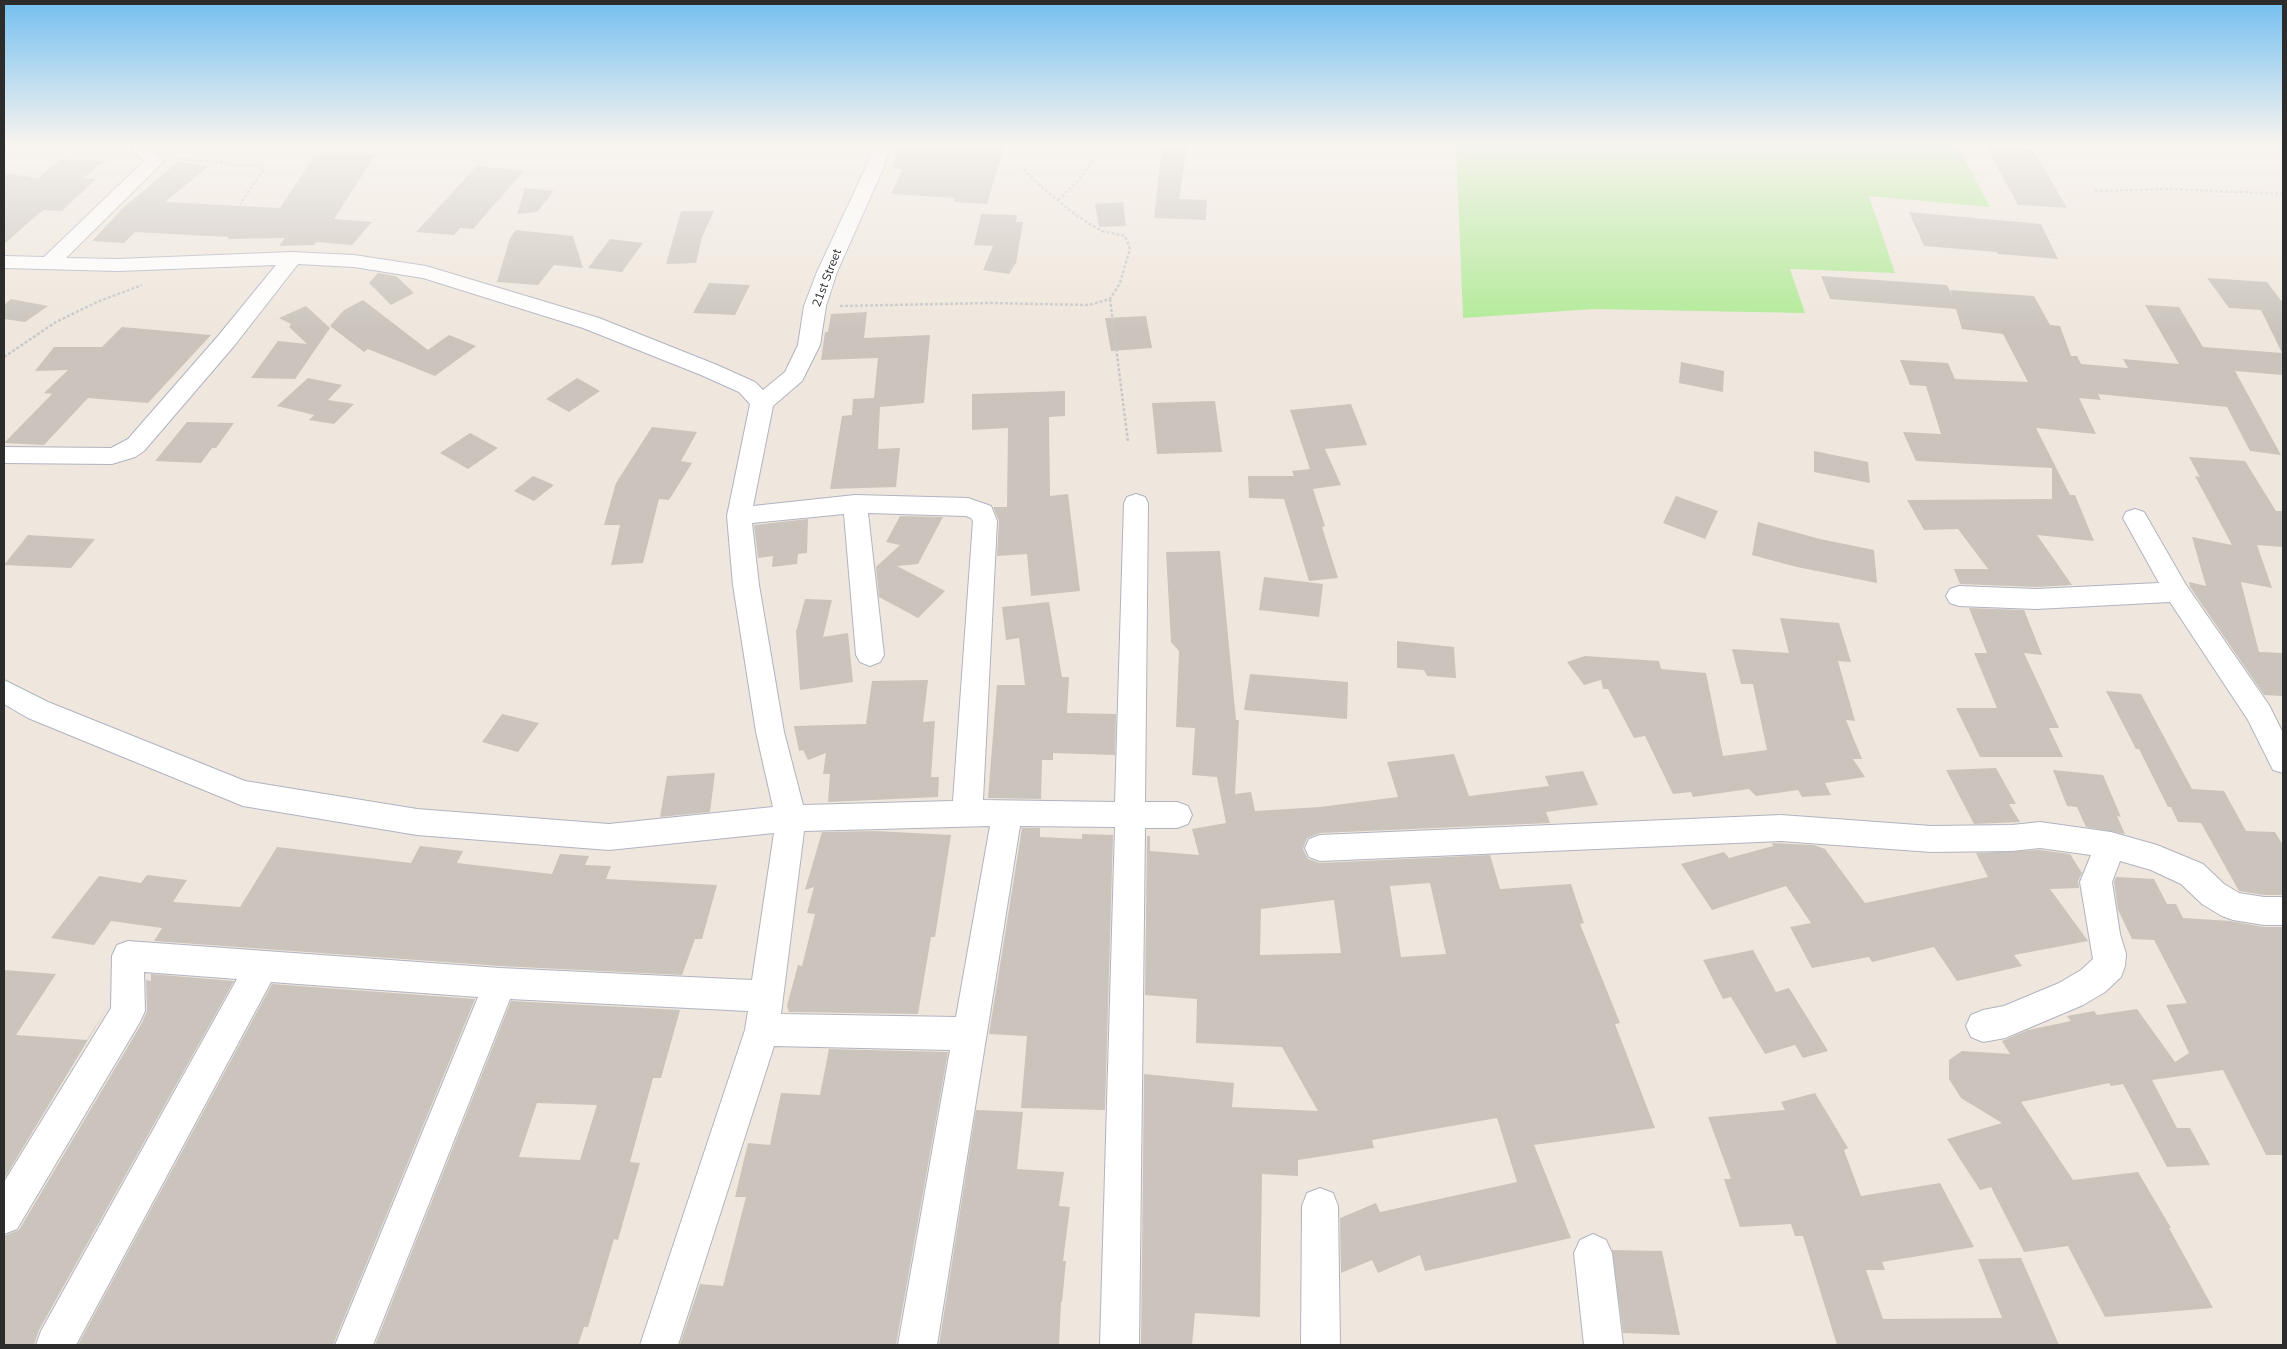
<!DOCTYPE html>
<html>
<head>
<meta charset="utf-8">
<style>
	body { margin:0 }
	#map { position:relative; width:2287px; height:1349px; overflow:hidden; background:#efe7dd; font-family:Mulish,sans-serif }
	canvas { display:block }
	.frame { position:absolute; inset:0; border:5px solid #2c2c2c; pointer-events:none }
</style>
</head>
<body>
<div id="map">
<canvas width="2287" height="1349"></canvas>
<div class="frame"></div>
</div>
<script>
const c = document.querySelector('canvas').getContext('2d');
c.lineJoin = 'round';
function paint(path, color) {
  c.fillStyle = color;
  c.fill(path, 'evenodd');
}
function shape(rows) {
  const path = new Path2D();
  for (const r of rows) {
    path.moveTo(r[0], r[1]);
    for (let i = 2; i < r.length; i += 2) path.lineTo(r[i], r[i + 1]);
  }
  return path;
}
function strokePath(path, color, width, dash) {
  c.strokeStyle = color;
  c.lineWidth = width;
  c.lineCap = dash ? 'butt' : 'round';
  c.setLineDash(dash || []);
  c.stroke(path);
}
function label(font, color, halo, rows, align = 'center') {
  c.font = font + ' Mulish,sans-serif';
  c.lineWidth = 4;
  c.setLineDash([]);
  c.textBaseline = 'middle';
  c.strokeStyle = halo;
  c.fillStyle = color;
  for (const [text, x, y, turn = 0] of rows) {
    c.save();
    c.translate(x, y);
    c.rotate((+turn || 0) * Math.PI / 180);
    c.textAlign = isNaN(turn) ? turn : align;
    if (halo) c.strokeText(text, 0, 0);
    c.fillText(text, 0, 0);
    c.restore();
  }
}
paint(shape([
	[1456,143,1956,143,1990,207,1869,196,1895,273,1790,269,1805,313,1594,309,1463,318]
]), '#b0ea95');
paint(shape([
	[899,143,978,143,977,146,1004,147,987,204,954,202,955,198,891,194,903,169,893,168],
	[1984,143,2023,143,2026,149,2033,150,2067,208,2018,205],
	[1162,147,1187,148,1179,199,1207,200,1206,220,1154,218],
	[376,154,334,219,372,222,352,245,316,242,314,245,279,246,285,238,228,239,229,237,135,232,124,243,92,241,125,206,178,162,209,166,165,202,280,208,315,155],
	[61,159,105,161,83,178,96,179,62,211,43,210,4,244,4,173,38,178],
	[478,166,524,171,473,229,460,228,454,235,416,232,472,171],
	[525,188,554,191,537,212,517,214],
	[1123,202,1126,226,1099,227,1095,204],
	[681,211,714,211,702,237,696,263,666,264],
	[1909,212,2041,224,2058,259,1998,254,1997,252,1924,246],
	[981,214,1017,215,1016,222,1023,222,1016,263,1009,274,983,270,993,246,974,245],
	[516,230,573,236,583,268,554,265,538,285,497,282,510,238],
	[610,239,643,243,622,272,588,268],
	[378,273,396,276,414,293,391,305,369,283],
	[1821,276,1947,285,1953,298,1950,290,2034,296,2050,325,2060,326,2071,356,2077,356,2081,364,2128,368,2123,359,2179,364,2145,305,2179,307,2203,347,2282,353,2261,310,2229,308,2207,278,2267,282,2283,303,2283,375,2235,371,2281,455,2250,451,2227,407,2098,394,2101,400,2079,398,2096,434,2036,428,2070,495,2075,495,2094,541,2037,535,2072,585,2036,587,1960,584,1954,569,1988,569,1958,529,1924,530,1907,500,2052,499,2052,468,1916,461,1903,432,1941,434,1926,386,1910,385,1900,360,1948,363,1955,379,2028,382,2003,334,1962,329,1956,309,1830,299],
	[709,283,750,285,735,315,693,313],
	[11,299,48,306,25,322,4,319,4,305],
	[363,300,428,350,449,335,476,346,435,376,368,349,364,352,330,326,344,310],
	[306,306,330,328,295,379,251,378,278,341,307,344,289,327,291,324,279,318],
	[867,312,864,338,930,335,924,403,880,407,878,449,900,448,896,487,830,489,842,416,852,415,853,399,874,398,878,358,821,360,825,332,828,332,831,314],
	[1146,316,1152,348,1111,351,1105,318],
	[122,327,211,335,148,403,88,398,44,445,4,443,52,394,44,393,68,370,35,371,54,347,102,347],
	[1681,362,1724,371,1723,392,1679,383],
	[308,378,342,385,328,400,354,404,334,424,309,420,314,415,277,406],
	[577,378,600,391,569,412,546,399],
	[1065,391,1065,416,1049,417,1050,496,1068,494,1080,591,1031,596,1027,554,997,556,999,521,993,507,1007,507,1008,428,972,430,972,394],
	[1215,401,1222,452,1157,454,1152,403],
	[1351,404,1367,445,1325,449,1341,485,1313,489,1325,526,1322,527,1338,578,1309,581,1284,499,1249,498,1248,476,1294,476,1292,471,1310,469,1290,410],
	[187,422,234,423,216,448,212,448,201,463,155,461],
	[652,427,697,432,681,461,692,463,669,500,659,499,643,563,611,565,620,525,604,525,616,483],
	[470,433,498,448,468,469,440,453],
	[1814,451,1868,462,1870,483,1814,472],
	[2189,457,2245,461,2276,511,2283,511,2283,547,2257,545,2272,588,2241,582,2259,652,2283,653,2283,696,2264,695,2190,587,2189,582,2206,586,2192,537,2232,545,2195,476,2200,477],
	[533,476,554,485,534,501,514,491],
	[1676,496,1718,511,1705,539,1663,523],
	[900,516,943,517,918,564,897,566,945,591,918,618,879,597,876,567,900,545,886,542],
	[808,519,807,553,798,554,797,564,772,567,773,556,758,558,754,525],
	[1758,522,1820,539,1874,550,1877,583,1797,567,1752,555],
	[28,535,95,539,71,568,4,565],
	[1220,551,1236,720,1239,720,1235,794,1251,792,1255,811,1320,807,1398,797,1387,762,1454,754,1469,796,1549,786,1545,776,1583,771,1598,805,1546,812,1550,823,1320,833,1307,838,1303,849,1308,859,1320,863,1490,855,1500,889,1571,884,1584,923,1580,924,1620,1023,1615,1024,1655,1128,1534,1145,1571,1238,1425,1271,1420,1255,1378,1273,1372,1260,1341,1273,1340,1218,1376,1203,1380,1212,1517,1182,1497,1118,1372,1140,1374,1148,1298,1160,1298,1176,1262,1174,1260,1317,1195,1313,1192,1345,1141,1345,1144,1074,1234,1083,1232,1107,1318,1111,1282,1047,1196,1043,1197,999,1145,995,1147,836,1150,836,1150,851,1199,855,1192,829,1226,823,1217,777,1192,775,1195,728,1176,727,1179,651,1171,642,1166,552],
	[1430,883,1446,954,1401,957,1390,886],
	[1334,900,1341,953,1260,955,1261,909],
	[1264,577,1323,584,1319,617,1259,610],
	[805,599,832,600,823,637,848,633,853,682,800,690,796,632],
	[1049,602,1062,677,1069,677,1067,713,1116,714,1115,755,1053,753,1053,760,1042,760,1041,799,988,798,997,685,1025,685,1019,638,1006,640,1002,607],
	[1969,608,2024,610,2042,655,2024,653,2059,728,2049,728,2063,757,1980,757,1956,708,1997,708,1974,653,1987,653],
	[1780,618,1839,623,1851,662,1838,661,1855,721,1846,720,1862,759,1853,759,1865,777,1825,783,1831,795,1802,797,1798,790,1756,796,1749,789,1693,797,1691,792,1673,794,1645,736,1634,738,1608,689,1603,689,1601,680,1584,685,1567,662,1585,656,1659,661,1661,669,1706,673,1723,756,1767,750,1753,684,1741,684,1732,649,1789,653],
	[1397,641,1454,647,1456,678,1427,676,1424,670,1397,668],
	[1250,674,1348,682,1347,719,1244,710],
	[928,680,923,722,935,721,931,777,939,777,938,797,828,802,830,774,823,774,826,753,808,760,803,750,799,751,794,726,866,724,872,681],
	[2106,691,2141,694,2192,789,2224,791,2246,831,2275,832,2283,845,2283,895,2264,895,2239,891,2201,823,2178,822,2171,807,2168,807,2139,749,2136,749],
	[502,714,539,723,518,752,482,742],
	[1996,768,2016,804,2009,804,2020,822,1974,824,1946,770],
	[2053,770,2103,775,2121,817,2117,816,2125,834,2086,827,2077,807,2067,806],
	[715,773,710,812,660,817,667,776],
	[1022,828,1040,828,1040,837,1082,839,1082,834,1113,835,1105,1110,1021,1108,1027,1036,989,1034],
	[876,831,951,835,935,937,931,937,918,1014,789,1012,787,1006,798,965,802,966,815,914,807,913,814,887,805,890,822,832],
	[1772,843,1814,845,1825,849,1865,903,1988,877,1976,853,2040,850,2070,854,2082,873,2078,881,2079,888,2050,889,2088,941,2014,955,2022,966,1957,981,1934,947,1872,962,1869,957,1812,968,1790,927,1811,923,1786,886,1712,910,1681,864,1724,852,1729,858,1773,846],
	[420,846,463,851,457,863,552,874,560,854,589,856,585,865,611,866,606,879,717,885,702,939,695,939,682,975,500,966,154,941,162,928,111,921,94,945,51,938,99,876,141,883,147,875,187,880,173,902,240,907,277,847,411,863],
	[2116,877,2154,879,2167,904,2176,904,2183,918,2230,921,2264,927,2283,927,2283,1155,2266,1155,2223,1070,2152,1080,2177,1128,2190,1128,2210,1165,2167,1167,2123,1084,2111,1086,2109,1083,2021,1102,2073,1180,2138,1172,2171,1228,2169,1228,2213,1308,2105,1317,2068,1246,2024,1252,1991,1187,1980,1190,1947,1139,2002,1123,1961,1098,1949,1079,1949,1060,1962,1051,2010,1054,2002,1041,2028,1030,2071,1021,2067,1016,2094,1011,2097,1015,2137,1009,2175,1062,2189,1053,2166,1005,2187,1003,2154,940,2132,939,2118,910,2114,882],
	[1753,950,1776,992,1789,988,1828,1051,1803,1058,1795,1045,1765,1054,1731,997,1723,999,1703,960],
	[4,970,56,974,16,1035,87,1040,109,1005,4,1179],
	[151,974,234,981,39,1330,34,1345,4,1345,4,1236,19,1230,142,1023,147,1011,146,980,151,981],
	[272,984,475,999,333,1345,78,1345],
	[511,1001,680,1010,661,1078,653,1078,630,1162,640,1163,618,1240,614,1239,588,1327,584,1327,578,1345,375,1345],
	[537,1103,597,1105,580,1160,519,1157],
	[829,1049,948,1052,896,1345,680,1344,700,1284,723,1286,746,1197,735,1197,748,1143,770,1145,781,1093,820,1095],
	[1815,1093,1848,1148,1844,1150,1861,1196,1940,1183,1974,1247,1882,1262,1885,1270,1866,1270,1883,1319,2002,1318,1978,1259,2021,1258,2059,1345,1837,1345,1803,1236,1795,1236,1791,1224,1740,1227,1724,1179,1731,1179,1708,1117,1785,1110,1781,1102],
	[976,1110,1023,1112,1017,1169,1064,1172,1059,1206,1070,1207,1063,1261,1066,1261,1062,1302,1061,1302,1059,1345,939,1345],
	[1612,1250,1662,1251,1680,1335,1623,1333]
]), '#cac4bc');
const street = shape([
	[134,143,152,143,150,148,164,161,66,258,118,259,292,252,354,255,426,266,599,318,717,365,755,382,763,390,785,372,798,345,804,306,817,272,865,169,874,143,892,143,883,169,837,272,826,306,820,345,802,381,773,406,753,506,855,495,968,498,991,506,997,521,983,800,1115,802,1124,503,1127,497,1136,494,1145,497,1148,503,1145,802,1177,802,1188,806,1192,815,1188,824,1177,828,1145,828,1139,1345,1100,1345,1115,827,1020,826,937,1345,898,1345,950,1050,774,1046,678,1345,640,1345,745,1030,748,1011,510,999,373,1345,335,1345,478,997,271,982,76,1345,36,1345,41,1331,237,979,144,972,145,1011,140,1022,17,1229,4,1234,4,1182,111,1008,112,956,117,945,128,941,500,968,752,980,774,833,609,850,417,835,243,806,28,718,4,704,4,680,48,702,245,781,417,809,609,824,773,807,756,732,733,585,727,516,750,404,739,392,701,375,583,328,423,278,354,267,298,264,234,346,144,451,135,457,112,464,4,463,4,447,111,448,128,439,218,336,276,265,118,271,4,268,4,256,44,257,144,161,131,149,134,143],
	[868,513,966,516,971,518,973,521,953,801,803,805,784,732,759,585,752,523,844,514,856,655,860,662,870,666,880,662,884,655,868,513],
	[990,826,956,1017,781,1014,804,831,990,826],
	[2135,509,2144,512,2186,585,2269,705,2283,733,2283,773,2273,770,2248,720,2170,602,2036,609,1959,606,1950,603,1946,596,1950,589,1959,586,2036,589,2159,583,2123,518,2126,512,2135,509],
	[1781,815,1931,826,2012,825,2040,822,2111,832,2157,845,2203,864,2224,884,2239,893,2264,897,2283,897,2283,925,2264,925,2233,920,2222,916,2202,904,2181,884,2151,870,2120,861,2112,882,2120,934,2126,954,2125,966,2121,977,2105,992,2083,1005,2005,1038,1983,1042,1971,1037,1966,1026,1971,1015,1983,1010,2004,1006,2059,983,2081,970,2093,959,2080,882,2091,855,2040,848,2012,851,1931,852,1781,841,1320,861,1309,857,1305,848,1309,839,1320,835,1781,815],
	[1320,1188,1333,1193,1338,1206,1340,1345,1301,1345,1302,1206,1307,1193,1320,1188],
	[1593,1234,1606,1240,1612,1253,1623,1345,1584,1345,1574,1253,1580,1240,1593,1234]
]);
strokePath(street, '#b1b3c1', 2);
strokePath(shape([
	[175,159,222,162,238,166,256,165,263,170,240,204],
	[2095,191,2169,189,2283,194],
	[1058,200,1077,182,1107,143],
	[1110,299,1128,442],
	[840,306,989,303,1089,305,1110,299,1120,283,1130,249,1125,236,1102,231,1077,216,1038,184,1023,168],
	[4,357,56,322,97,302,142,285]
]), '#c8c8c8', 2.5, [3, 2]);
paint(street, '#fff');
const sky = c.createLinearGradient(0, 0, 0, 332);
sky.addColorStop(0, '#74bfef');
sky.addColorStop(0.43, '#f8f4f0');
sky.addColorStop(1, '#f8f4f000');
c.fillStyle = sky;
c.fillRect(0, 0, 2287, 332);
label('12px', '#2c2c2c', '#fff', [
	["21st Street",827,278,-69]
]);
</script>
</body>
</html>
